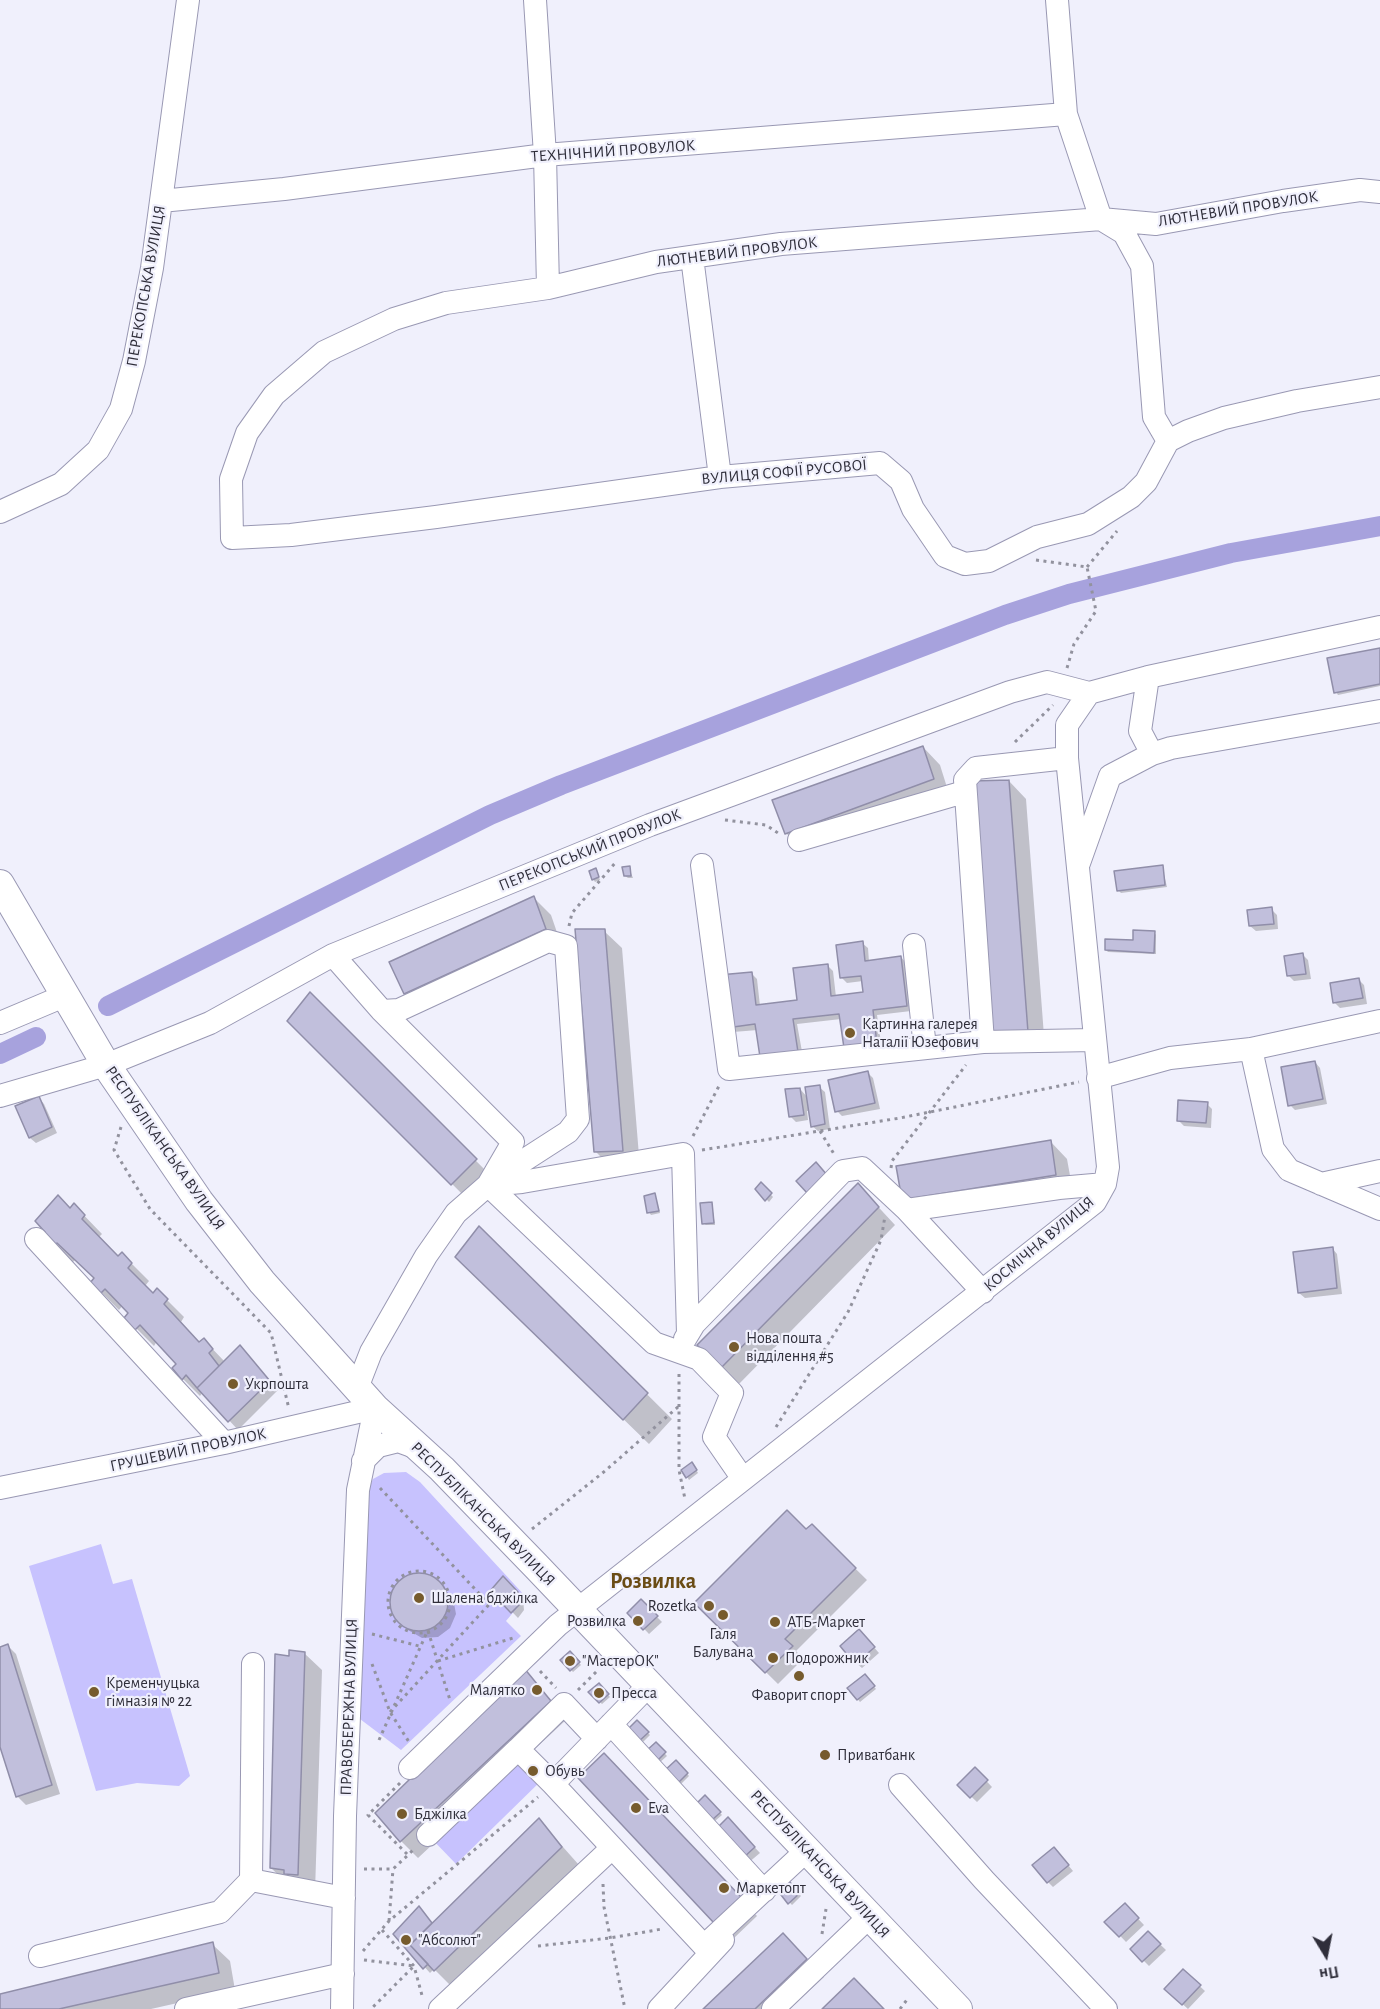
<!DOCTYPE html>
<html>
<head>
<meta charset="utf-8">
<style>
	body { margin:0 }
	#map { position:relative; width:1380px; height:2009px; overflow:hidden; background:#f0f0fc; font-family:"Alegreya Sans",sans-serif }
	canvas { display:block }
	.north { position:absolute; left:1296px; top:1925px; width:60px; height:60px; -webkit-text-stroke:4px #f0f0fc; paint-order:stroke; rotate:170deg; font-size:16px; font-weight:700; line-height:24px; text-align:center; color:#2f2e3a }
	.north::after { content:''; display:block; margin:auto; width:21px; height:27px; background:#2f2e3a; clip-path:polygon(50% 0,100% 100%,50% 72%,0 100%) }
</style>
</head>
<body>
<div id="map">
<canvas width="1380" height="2009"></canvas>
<div class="north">Пн</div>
</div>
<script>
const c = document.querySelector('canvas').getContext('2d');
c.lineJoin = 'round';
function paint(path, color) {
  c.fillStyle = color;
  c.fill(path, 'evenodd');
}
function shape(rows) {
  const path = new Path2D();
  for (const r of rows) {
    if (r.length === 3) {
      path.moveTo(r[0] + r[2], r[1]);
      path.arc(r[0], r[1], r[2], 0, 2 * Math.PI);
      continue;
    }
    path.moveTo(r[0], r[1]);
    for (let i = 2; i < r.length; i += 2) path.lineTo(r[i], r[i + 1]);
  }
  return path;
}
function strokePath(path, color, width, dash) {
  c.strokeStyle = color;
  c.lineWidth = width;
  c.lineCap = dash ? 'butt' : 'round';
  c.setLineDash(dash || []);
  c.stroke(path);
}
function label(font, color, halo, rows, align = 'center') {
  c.font = font + ' "Alegreya Sans",sans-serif';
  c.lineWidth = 4.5;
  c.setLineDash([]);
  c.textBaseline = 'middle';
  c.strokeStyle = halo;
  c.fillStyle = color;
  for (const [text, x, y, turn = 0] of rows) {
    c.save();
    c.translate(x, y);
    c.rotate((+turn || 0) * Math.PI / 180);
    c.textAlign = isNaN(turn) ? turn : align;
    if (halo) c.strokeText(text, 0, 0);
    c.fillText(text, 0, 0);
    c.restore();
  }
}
paint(shape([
	[406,1472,420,1482,526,1597,506,1621,521,1636,401,1750,360,1719,367,1491,373,1479,384,1473],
	[101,1544,113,1584,132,1579,190,1776,179,1786,137,1783,96,1791,29,1566],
	[518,1749,546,1776,456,1864,428,1835]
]), '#c7c2fe');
paint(shape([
	[1380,649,1380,686,1338,695,1336,692],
	[923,747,940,765,950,797,803,850,786,833],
	[1009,781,1026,799,1045,1049,1009,1050],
	[1162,866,1167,887,1121,893,1119,891,1116,872],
	[629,868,633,878,628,878,625,876],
	[596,870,600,880,595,882,593,879],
	[534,898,551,915,562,947,423,1010,405,993],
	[1271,909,1277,915,1278,929,1256,931,1250,926],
	[604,931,622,948,640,1168,613,1169,595,1151],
	[1154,932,1156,935,1156,954,1108,952,1106,950,1134,942],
	[862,943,868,948,869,962,901,957,906,963,911,1011,877,1015,882,1049,841,1019,797,1024,803,1057,758,1030,733,1032,728,1027,751,973,757,979,760,1006,799,1001,827,965,833,971,836,997,865,993,863,981,847,983,841,977],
	[1303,955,1308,960,1311,979,1294,981,1288,975],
	[1359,980,1364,985,1367,1004,1340,1008,1334,1002],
	[310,994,500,1185,477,1209,289,1020],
	[1315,1062,1320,1068,1327,1104,1295,1110,1290,1105],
	[868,1073,873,1078,880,1109,842,1116,837,1111],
	[819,1087,825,1092,830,1129,818,1131,812,1126,810,1111,807,1111,808,1120,796,1122,790,1116,800,1089,808,1098],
	[39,1098,44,1104,57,1133,36,1143,30,1138,17,1107],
	[1207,1104,1212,1109,1211,1128,1184,1126,1178,1120],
	[1050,1141,1067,1159,1073,1192,904,1199],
	[761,1184,773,1197,769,1202,757,1189],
	[858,1185,895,1225,738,1385,721,1368],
	[655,1195,660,1213,651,1215,649,1212],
	[712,1204,715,1225,706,1225,703,1223],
	[74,1205,102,1234,98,1238,118,1258,122,1254,149,1281,145,1286,154,1295,157,1290,184,1317,181,1322,200,1343,204,1340,225,1362,249,1356,278,1390,238,1430,203,1392,200,1396,183,1379,178,1364,157,1341,154,1346,126,1318,130,1313,123,1305,119,1310,92,1283,96,1279,75,1260,71,1264,54,1247],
	[479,1228,672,1419,649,1444,482,1282],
	[1332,1248,1337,1254,1342,1294,1305,1298,1299,1293],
	[694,1466,698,1473,689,1480,683,1470],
	[812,1526,867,1580,796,1651,803,1659,778,1684,696,1603],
	[418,1574,433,1578,453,1598,456,1614,450,1628,438,1637,422,1638,408,1630,399,1621,392,1607,393,1591,403,1579],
	[503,1578,523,1599,524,1610,518,1618,492,1591],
	[641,1601,662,1622,649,1634,629,1613],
	[865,1637,879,1653,862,1668,856,1663],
	[8,1646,16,1654,60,1794,26,1805,17,1796,0,1743,0,1648],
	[304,1653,322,1670,315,1892,289,1885,271,1868,291,1657],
	[570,1653,581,1665,573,1672,562,1660],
	[524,1670,567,1719,418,1858,401,1841],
	[865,1676,876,1689,860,1702,849,1689],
	[599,1685,610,1697,602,1704,590,1692],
	[637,1722,650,1735,641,1744],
	[656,1744,667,1756,658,1764],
	[676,1762,689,1776,679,1786],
	[975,1769,992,1787,977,1802,959,1785],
	[622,1772,757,1916,733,1939],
	[705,1797,722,1815,715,1821,698,1804],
	[728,1819,760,1853,748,1863],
	[539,1820,579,1865,452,1987,434,1969,430,1973,395,1934,424,1914,433,1925],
	[1059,1854,1073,1871,1053,1887,1048,1882],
	[788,1882,801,1896,792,1905,780,1892],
	[1125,1905,1144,1925,1126,1942,1107,1922],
	[1148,1933,1166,1950,1149,1966,1132,1949],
	[783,1935,824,1977,790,2009,705,2009],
	[212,1944,230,1961,235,1990,151,2009,0,2009,0,1996],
	[1183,1971,1205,1991,1188,2009,1166,1989]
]), '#0003');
strokePath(shape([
	[108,1006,490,815,561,785,1005,615,1069,594,1231,553,1380,526],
	[0,1054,36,1037]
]), '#a7a2dd', 20);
const building = shape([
	[1380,648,1380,684,1334,693,1327,658,1380,648],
	[923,746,934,779,785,834,772,800,923,746],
	[1009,780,1028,1032,990,1034,972,781,1009,780],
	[1163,865,1165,885,1117,891,1114,871,1163,865],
	[630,866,631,876,624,876,622,867,630,866],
	[596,868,599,877,592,880,589,871,596,868],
	[534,896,546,929,404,994,389,962,534,896],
	[1272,907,1274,924,1249,926,1247,910,1272,907],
	[575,929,605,929,623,1151,594,1152,575,929],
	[1133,930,1155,931,1154,953,1105,950,1105,939,1133,940,1133,930],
	[863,941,865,961,901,956,907,1006,873,1010,877,1044,844,1048,839,1014,793,1019,798,1052,760,1057,755,1024,726,1028,719,975,752,972,756,1005,797,1000,793,968,828,964,831,996,863,992,861,976,840,978,836,945,863,941],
	[1303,953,1306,974,1287,976,1284,956,1303,953],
	[1359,978,1363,998,1333,1003,1330,983,1359,978],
	[310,992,477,1159,451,1185,287,1021,310,992],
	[1315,1061,1323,1099,1288,1106,1281,1067,1315,1061],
	[868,1071,875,1103,835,1112,828,1080,868,1071],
	[820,1085,825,1124,811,1127,805,1087,820,1085],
	[800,1088,804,1115,789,1117,785,1089,800,1088],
	[39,1096,52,1127,29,1138,15,1106,39,1096],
	[1178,1100,1208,1102,1206,1123,1177,1121,1178,1100],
	[1051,1140,1056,1175,902,1200,896,1166,1051,1140],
	[816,1162,828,1176,808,1194,796,1181,816,1162],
	[761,1182,772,1193,765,1201,755,1189,761,1182],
	[858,1183,879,1207,720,1369,697,1345,858,1183],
	[655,1193,659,1211,647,1213,644,1196,655,1193],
	[58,1195,70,1208,74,1203,85,1215,82,1219,118,1256,122,1252,132,1263,128,1268,153,1293,157,1288,168,1299,164,1304,199,1342,204,1338,213,1349,209,1353,219,1366,197,1388,186,1375,182,1380,172,1368,176,1364,140,1325,135,1330,124,1318,128,1313,105,1289,100,1294,90,1283,94,1278,57,1243,53,1248,42,1235,45,1232,35,1221,58,1195],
	[712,1202,714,1223,702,1224,700,1203,712,1202],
	[479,1226,648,1393,623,1420,455,1257,479,1226],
	[1333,1247,1337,1288,1298,1293,1293,1252,1333,1247],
	[240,1345,270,1381,228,1422,197,1388,240,1345],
	[692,1462,697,1470,686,1478,681,1470,692,1462],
	[787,1510,806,1529,812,1524,856,1568,785,1639,793,1646,765,1673,694,1603,787,1510],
	[419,1602,29],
	[503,1576,518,1592,519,1605,511,1613,490,1591,503,1576],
	[641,1599,658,1616,643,1630,627,1613,641,1599],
	[859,1629,875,1647,855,1664,840,1646,859,1629],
	[8,1644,52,1785,16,1797,0,1747,0,1647,8,1644],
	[289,1650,305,1652,298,1875,284,1874,284,1870,270,1868,275,1654,289,1656,289,1650],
	[570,1651,580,1662,570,1671,560,1660,570,1651],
	[524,1668,551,1701,400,1842,375,1813,524,1668],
	[865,1674,875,1686,857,1700,847,1688,865,1674],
	[599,1683,609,1694,599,1703,588,1692,599,1683],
	[637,1720,649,1732,637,1743,626,1731,637,1720],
	[656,1742,666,1752,655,1763,645,1752,656,1742],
	[604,1753,741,1897,714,1923,578,1778,604,1753],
	[676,1760,688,1773,676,1785,663,1772,676,1760],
	[975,1767,988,1780,970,1798,957,1785,975,1767],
	[705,1795,721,1812,712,1820,696,1804,705,1795],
	[728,1817,755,1847,742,1859,715,1830,728,1817],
	[539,1818,562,1847,434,1971,410,1945,539,1818],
	[1054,1847,1069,1865,1047,1883,1032,1865,1054,1847],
	[788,1880,800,1893,788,1904,778,1891,788,1880],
	[1125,1903,1139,1918,1119,1937,1104,1922,1125,1903],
	[419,1906,432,1923,410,1945,428,1964,423,1969,393,1934,419,1906],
	[1148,1931,1161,1944,1142,1962,1130,1949,1148,1931],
	[783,1933,807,1959,755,2009,703,2009,783,1933],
	[213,1942,219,1973,59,2009,0,2009,0,1994,213,1942],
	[1183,1969,1201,1985,1182,2005,1164,1989,1183,1969],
	[854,1978,884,2009,822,2009,854,1978]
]);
paint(building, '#c1bfdc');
strokePath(building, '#908ea9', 1.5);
const minor = shape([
	[535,0,545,155,548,288],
	[1057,0,1066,114,1101,219,1124,233,1142,266,1154,417,1168,441],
	[1380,192,1360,190,1283,201,1156,224,1101,219,781,244,656,262,548,288,446,303,394,319,324,352,274,395,247,433,231,479,232,538,291,535,436,517,720,477,880,463,901,481,913,509,945,556,965,564,989,561,1037,537,1088,524,1131,497,1146,482,1168,441,1188,431,1224,418,1297,401,1380,387],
	[161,201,284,189,545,155,1066,114],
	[692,257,720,477],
	[0,512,61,484,98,450,121,409,134,361,152,268,188,0],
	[1148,677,1140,731,1152,754],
	[1089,693,1148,677,1380,627],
	[1067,758,976,768,965,780,983,1042,1094,1040],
	[799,840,964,792],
	[1079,863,1110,776,1152,754,1171,748,1380,711],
	[702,865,729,1069,983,1042],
	[914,945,925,1048],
	[333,955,382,1011,513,1142,488,1185,654,1343,699,1359,732,1393,714,1437,743,1479],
	[382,1011,399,1010,548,941,566,946,578,1119,568,1132,523,1161,501,1164],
	[0,1023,64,996],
	[1251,1049,1273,1149,1289,1170,1380,1209],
	[1098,1078,1170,1058,1251,1049,1380,1021],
	[0,1096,106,1065,210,1023,333,955,650,825,1010,692,1047,682,1089,693],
	[1321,1184,1380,1171],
	[907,1210,983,1292],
	[36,1239,224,1443],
	[685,1339,694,1324,843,1171,862,1168,907,1210,1059,1188,1105,1184],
	[357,1388,371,1352,426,1256,456,1213,488,1185,522,1182,683,1154,688,1334],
	[363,1461,378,1446,398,1441,420,1449],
	[0,1488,224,1443,375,1408,358,1490,345,1816,342,2009],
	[253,1664,251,1880,344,1898],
	[611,1724,764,1891],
	[518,1749,564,1704,597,1739],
	[410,1768,558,1625,1095,1202,1105,1184,1108,1167,1067,758,1067,725,1089,693],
	[553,1784,704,1946,806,1851],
	[900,1785,984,1880,1106,2009],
	[428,1835,518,1749,553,1784,649,1685],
	[40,1956,220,1912,251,1880],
	[186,2009,343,1974],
	[440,2009,612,1848],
	[659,2009,723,1940],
	[773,2009,869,1917]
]);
const major = shape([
	[0,884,106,1065,199,1201,262,1282,375,1408,442,1469,536,1566,958,2009]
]);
strokePath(minor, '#9998b3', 24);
strokePath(major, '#9998b3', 30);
strokePath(shape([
	[1036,560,1087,567],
	[1087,567,1117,531],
	[1067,668,1074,644,1096,611,1087,567],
	[1015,742,1053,705],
	[725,820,766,825,781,835],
	[569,926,572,913,616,862],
	[121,1127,114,1150,150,1209,271,1333,289,1409],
	[820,1131,834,1154],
	[693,1136,719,1086],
	[702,1150,900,1118,1079,1082],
	[891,1168,892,1161,966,1065],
	[679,1374,679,1470,685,1499],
	[776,1427,848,1312,881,1240,885,1216],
	[380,1488,489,1604],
	[532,1529,605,1471,679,1406],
	[419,1602,31],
	[428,1631,450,1700],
	[372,1634,419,1646],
	[438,1661,513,1638],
	[372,1664,390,1712,409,1742],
	[540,1671,556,1688],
	[578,1690,599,1669],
	[390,1712,496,1597],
	[379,1740,427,1632],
	[400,1783,368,1815,408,1855,414,1849],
	[364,1869,393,1869,408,1855],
	[603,1884,604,1907,625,2009],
	[389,1921,393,1869],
	[382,1930,414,1966,423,1999],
	[822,1934,826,1909],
	[538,1946,610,1938,662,1929],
	[363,1951,389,1921,538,1797],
	[364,1960,414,1966,371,2009],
	[900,2009,909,1997]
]), '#92929e', 3, [3, 4.5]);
strokePath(minor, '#fff', 22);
strokePath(major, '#fff', 28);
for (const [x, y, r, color] of [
	[850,1033,6,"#765b2d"],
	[734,1347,6,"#765b2d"],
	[233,1384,6,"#765b2d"],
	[419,1598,6,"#765b2d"],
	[709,1606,6,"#765b2d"],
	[723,1615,6,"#765b2d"],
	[638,1621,6,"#765b2d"],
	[775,1622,6,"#765b2d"],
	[773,1658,6,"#765b2d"],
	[570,1661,6,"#765b2d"],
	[799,1676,6,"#765b2d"],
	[537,1690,6,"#765b2d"],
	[94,1692,6,"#765b2d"],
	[599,1693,6,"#765b2d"],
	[825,1755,6,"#765b2d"],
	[533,1771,6,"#765b2d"],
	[636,1808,6,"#765b2d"],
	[402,1814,6,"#765b2d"],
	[724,1888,6,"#765b2d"],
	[406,1940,6,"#765b2d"]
]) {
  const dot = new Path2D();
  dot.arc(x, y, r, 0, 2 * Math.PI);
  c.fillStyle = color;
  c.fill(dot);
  strokePath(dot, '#f0f0fc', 2);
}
label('16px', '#2f2e3a', '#f0f0fc', [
	["ТЕХНІЧНИЙ ПРОВУЛОК",613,151,-4],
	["ЛЮТНЕВИЙ ПРОВУЛОК",1238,209,-9],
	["ЛЮТНЕВИЙ ПРОВУЛОК",737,252,-7],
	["ПЕРЕКОПСЬКА ВУЛИЦЯ",146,286,-80],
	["ВУЛИЦЯ СОФІЇ РУСОВОЇ",784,472,-5],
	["ПЕРЕКОПСЬКИЙ ПРОВУЛОК",590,850,-22],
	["РЕСПУБЛІКАНСЬКА ВУЛИЦЯ",165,1148,55],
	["КОСМІЧНА ВУЛИЦЯ",1039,1244,-40],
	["ГРУШЕВИЙ ПРОВУЛОК",188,1450,-12],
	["РЕСПУБЛІКАНСЬКА ВУЛИЦЯ",483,1514,45],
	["ПРАВОБЕРЕЖНА ВУЛИЦЯ",349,1707,-88],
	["РЕСПУБЛІКАНСЬКА ВУЛИЦЯ",820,1864,47]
]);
label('16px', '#2f2e3a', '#f0f0fc', [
	["Картинна галерея",862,1024],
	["Наталії Юзефович",862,1042],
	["Нова пошта",746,1338],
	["відділення #5",746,1356],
	["Укрпошта",245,1384],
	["Шалена бджілка",431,1598],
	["Rozetka",697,1606,"right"],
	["Розвилка",626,1621,"right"],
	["АТБ-Маркет",787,1622],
	["Галя",723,1634,"center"],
	["Балувана",723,1652,"center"],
	["Подорожник",785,1658],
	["\"МастерОК\"",582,1661],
	["Кременчуцька",106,1683],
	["гімназія № 22",106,1701],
	["Малятко",525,1690,"right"],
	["Пресса",611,1693],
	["Фаворит спорт",799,1695,"center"],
	["Приватбанк",837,1755],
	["Обувь",545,1771],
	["Eva",648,1808],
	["Бджілка",414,1814],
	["Маркетопт",736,1888],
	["\"Абсолют\"",418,1940]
], 'left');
label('bold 22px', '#6a4c15', '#f0f0fc', [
	["Розвилка",653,1581]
]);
</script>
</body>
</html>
